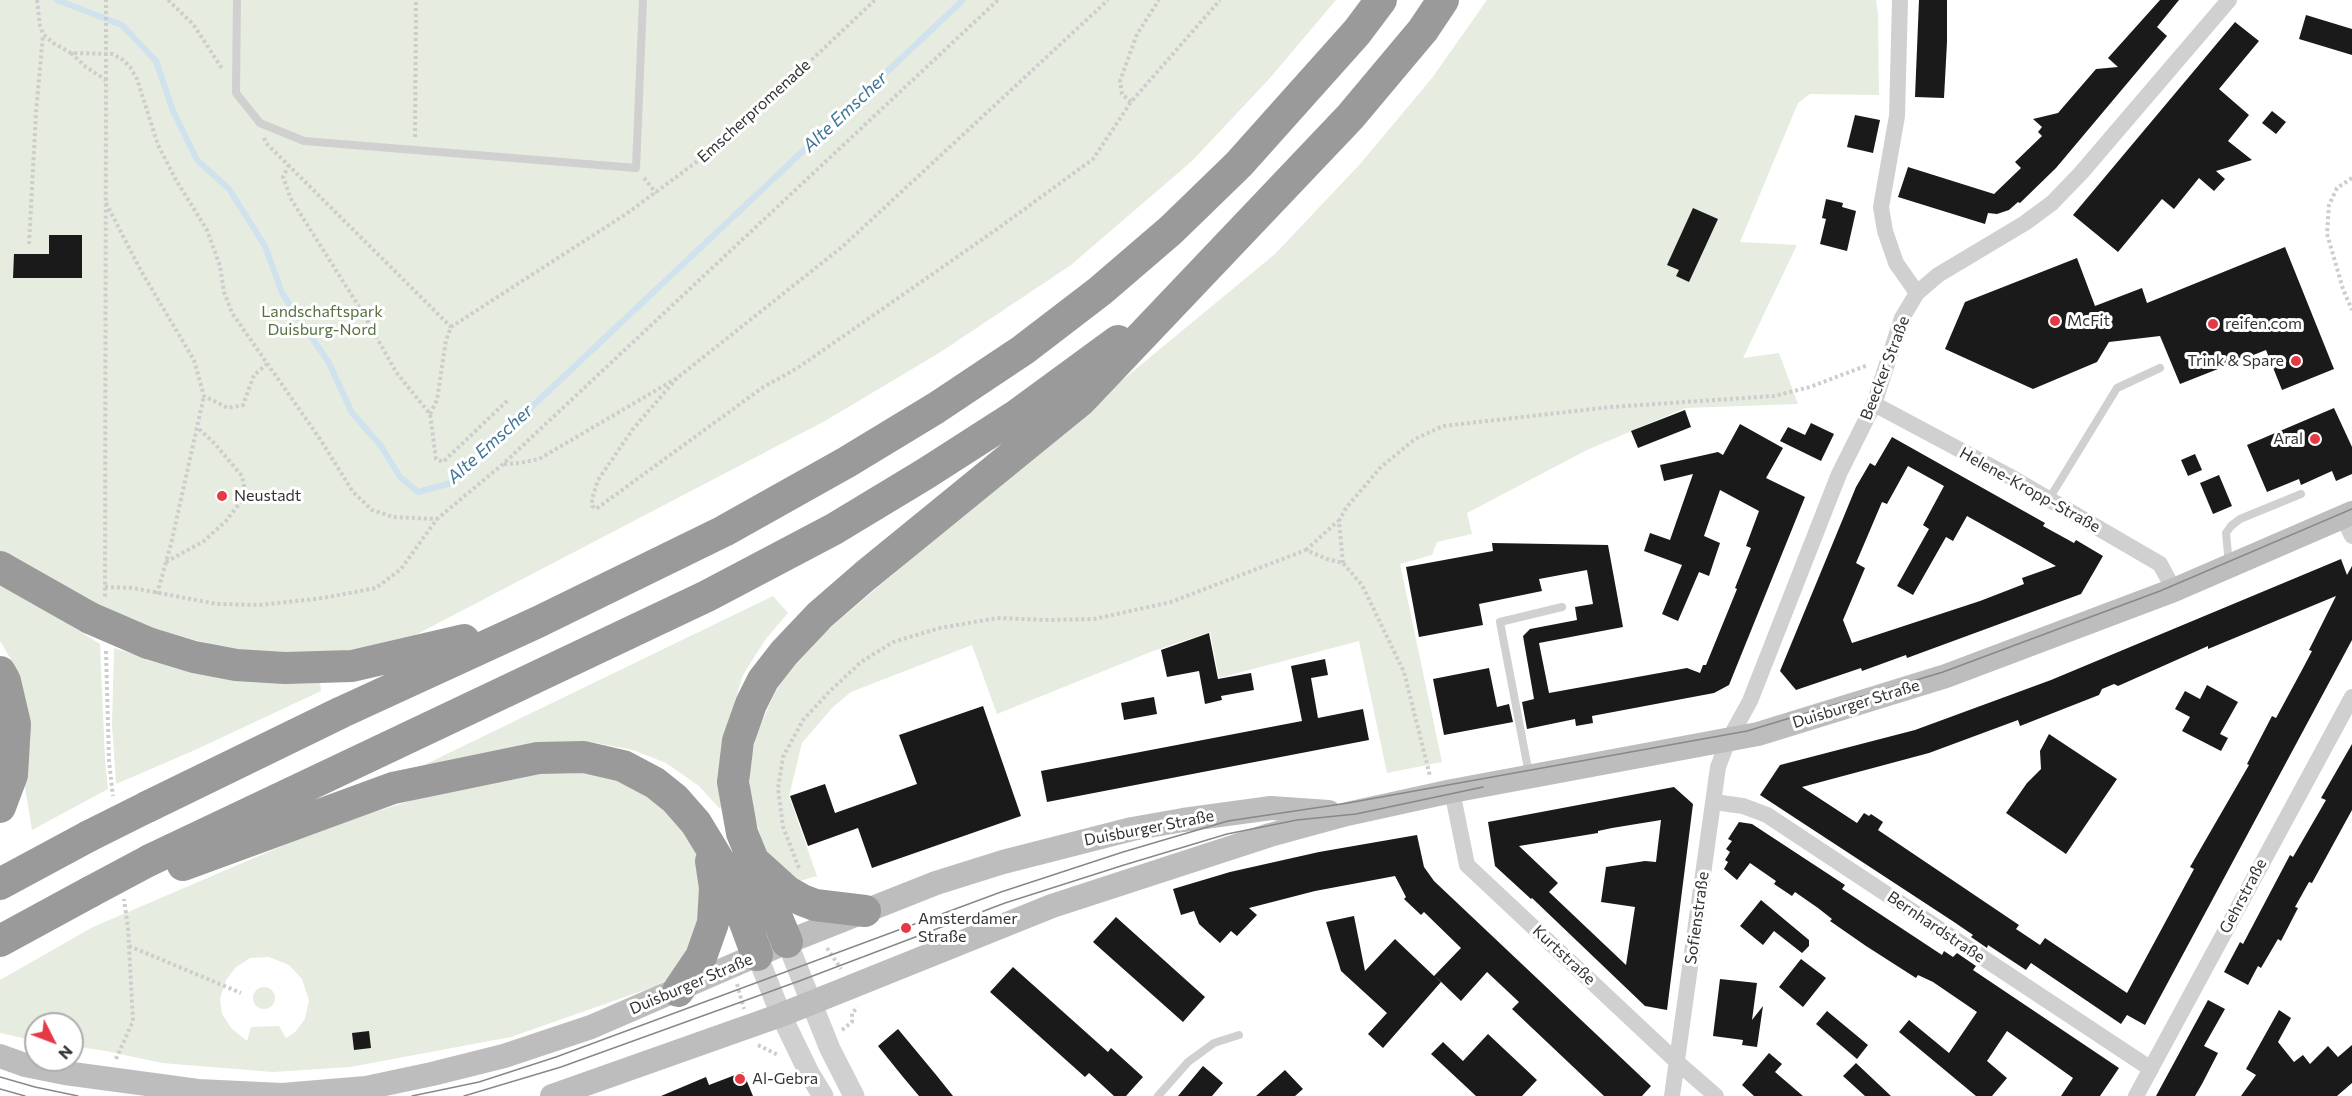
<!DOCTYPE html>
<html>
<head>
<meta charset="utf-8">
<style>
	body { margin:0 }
	#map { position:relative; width:2352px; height:1096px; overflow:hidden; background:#fff; font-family:Commissioner,sans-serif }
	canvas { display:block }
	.north { position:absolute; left:24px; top:1012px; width:60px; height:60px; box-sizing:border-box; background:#fff; border:2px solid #adadad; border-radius:50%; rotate:132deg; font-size:16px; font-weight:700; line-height:24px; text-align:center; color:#333 }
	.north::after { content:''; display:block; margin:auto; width:21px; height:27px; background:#e63946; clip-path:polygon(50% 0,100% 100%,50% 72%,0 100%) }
</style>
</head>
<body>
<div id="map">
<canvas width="2352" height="1096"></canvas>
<div class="north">N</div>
</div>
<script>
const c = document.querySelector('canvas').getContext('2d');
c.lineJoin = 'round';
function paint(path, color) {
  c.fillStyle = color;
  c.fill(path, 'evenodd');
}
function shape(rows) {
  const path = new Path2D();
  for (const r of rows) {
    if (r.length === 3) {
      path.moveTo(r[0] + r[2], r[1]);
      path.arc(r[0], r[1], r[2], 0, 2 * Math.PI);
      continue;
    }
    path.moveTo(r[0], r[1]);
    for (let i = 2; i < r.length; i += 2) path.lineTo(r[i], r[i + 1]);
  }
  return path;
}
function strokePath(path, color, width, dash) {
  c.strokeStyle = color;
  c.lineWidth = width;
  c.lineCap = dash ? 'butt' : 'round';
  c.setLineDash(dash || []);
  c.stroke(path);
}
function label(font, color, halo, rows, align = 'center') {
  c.font = font + ' Commissioner,sans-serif';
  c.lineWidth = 6;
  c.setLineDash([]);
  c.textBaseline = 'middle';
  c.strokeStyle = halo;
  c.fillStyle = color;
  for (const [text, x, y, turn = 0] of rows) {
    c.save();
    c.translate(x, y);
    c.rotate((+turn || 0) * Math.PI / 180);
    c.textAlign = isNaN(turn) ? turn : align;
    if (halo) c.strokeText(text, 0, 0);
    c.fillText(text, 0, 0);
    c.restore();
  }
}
paint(shape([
	[0,0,1336,0,1270,78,1192,161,1071,265,939,353,825,421,402,642,351,652,289,655,240,652,150,628,89,603,0,551],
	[1487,0,1876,0,1878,13,1879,95,1810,94,1798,103,1740,242,1797,245,1743,358,1779,353,1798,404,1685,408,1587,450,1467,513,1472,534,1437,542,1432,555,1400,564,1442,762,1387,773,1359,641,1219,678,1210,632,1153,651,997,714,972,645,851,692,832,708,802,743,789,796,817,876,790,884,771,860,761,837,751,805,749,769,757,733,775,692,795,662,831,627,1085,411,1275,254,1361,163,1432,78],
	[0,581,100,644,105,760,108,789,32,830,24,781,21,689,12,661,0,641],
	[773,596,788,613,765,640,743,675,729,720,726,762,729,804,719,808,699,786,666,763,633,750,591,742,533,744,422,766],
	[114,648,174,667,237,678,320,683,321,691,195,750,116,784,112,724],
	[586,769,645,788,692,841,704,874,706,911,681,971,656,986,511,1037,350,1067,273,1072,162,1063,106,1051,72,1046,72,1024,36,1024,36,1041,0,1033,0,980,93,927,289,843,371,813,449,789,534,771],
	[269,957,289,965,302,979,309,1000,305,1019,295,1032,286,1038,279,1026,251,1027,247,1041,231,1028,222,1014,220,999,226,980,236,967,250,958],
	[264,998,11]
]), '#e6ecdf');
strokePath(shape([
	[57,0,122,25,156,61,173,111,197,160,229,189,265,246,282,293,329,363,352,413,381,446,400,477,418,492,451,483,963,0]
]), '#cfe2ee', 6);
paint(shape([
	[1919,0,1947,0,1947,42,1944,98,1915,97],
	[2160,0,2179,0,2157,27,2167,36,2056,168,2020,203,2018,202,2009,210,1997,214,1988,213,1985,224,1898,197,1908,167,1994,194,2021,168,2015,162,2042,136,2038,132,2042,127,2033,119,2058,113,2096,69,2118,67,2108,58],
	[2306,15,2352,29,2352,55,2299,39],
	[2235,22,2259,41,2219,89,2249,115,2228,141,2252,160,2216,171,2225,179,2214,191,2199,178,2174,209,2162,199,2118,252,2073,215],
	[2272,111,2286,122,2276,134,2262,123],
	[1855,115,1880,120,1873,153,1847,147],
	[1826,199,1843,203,1842,207,1856,211,1847,251,1820,244,1826,219,1822,218],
	[1693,208,1718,219,1689,282,1676,276,1679,270,1667,265],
	[49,235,82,235,82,278,13,278,14,254,49,254],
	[2285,247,2334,369,2282,390,2266,350,2180,384,2160,336,2109,342,2097,362,2033,389,1945,349,1965,302,2077,258,2095,306,2142,288,2147,303],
	[2334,408,2352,447,2352,474,2336,481,2332,471,2301,485,2299,479,2267,492,2247,445],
	[1685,410,1691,427,1638,448,1631,431],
	[1811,423,1834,434,1821,461,1780,441,1788,427,1805,435],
	[1740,424,1783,448,1766,478,1805,497,1729,685,1714,693,1592,716,1593,723,1576,726,1575,719,1527,729,1522,702,1534,699,1523,636,1530,629,1577,620,1575,607,1593,604,1587,570,1539,579,1542,591,1479,604,1483,625,1419,637,1406,567,1493,551,1492,543,1608,545,1623,627,1539,643,1549,693,1687,668,1700,673,1703,665,1706,665,1737,589,1735,588,1751,548,1746,546,1759,511,1720,490,1704,536,1720,543,1709,576,1699,572,1678,621,1662,614,1682,565,1644,551,1650,533,1670,540,1693,474,1664,481,1660,465,1718,452,1723,455],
	[1892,437,2045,523,2043,526,2074,543,2076,540,2103,556,2081,594,1907,658,1906,655,1862,671,1861,668,1796,690,1780,671,1856,487,1870,463,1875,466],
	[1908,466,1944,486,1923,525,1929,529,1897,586,1913,595,1946,537,1953,541,1967,516,2056,566,2022,578,2024,584,1980,601,1852,643,1843,620,1865,568,1856,563,1882,502,1887,504],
	[2195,454,2202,470,2188,476,2181,460],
	[2219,475,2232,506,2213,514,2200,483],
	[2341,559,2347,575,2352,566,2352,640,2145,1025,2127,1015,2121,1024,2031,963,2026,970,1988,945,1987,948,1971,937,1973,935,1954,922,1760,795,1780,765,1915,730,2051,680],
	[2336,596,2309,650,2312,651,2302,670,2276,718,2272,716,2247,764,2249,765,2190,867,2194,869,2127,993,2045,938,2040,945,2016,929,2019,925,1878,830,1883,822,1871,814,1869,816,1864,813,1857,823,1802,787,1929,753,2018,720,2020,726,2099,695,2102,689,2114,684,2118,686,2208,646,2208,649],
	[1209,633,1218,679,1251,673,1254,690,1221,696,1222,700,1205,704,1199,671,1167,677,1161,650],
	[1325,659,1328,675,1311,678,1318,718,1363,709,1369,740,1047,802,1041,771,1302,721,1291,666],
	[1489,668,1497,707,1509,704,1513,722,1444,735,1433,679],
	[2207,685,2238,702,2220,734,2228,738,2221,751,2182,731,2190,717,2175,709,2185,691,2200,699],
	[1154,697,1157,714,1124,720,1121,703],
	[983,706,1021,816,872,868,858,828,808,846,790,796,825,784,835,813,917,784,899,735],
	[2049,734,2117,779,2066,854,2006,813,2027,783,2041,769,2040,751],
	[2352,744,2352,810,2312,883,2309,882,2295,907,2298,908,2281,941,2278,939,2261,968,2258,966,2248,985,2224,972,2240,942,2243,944,2290,855,2293,857,2326,800,2321,798],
	[1674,787,1693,804,1667,1010,1645,1006,1532,898,1531,899,1495,866,1488,822],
	[1661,820,1656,862,1645,861,1606,867,1601,902,1635,907,1626,965,1549,892,1558,883,1519,846,1598,833,1598,831,1612,828],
	[1739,822,1752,824,1845,885,1842,889,1942,955,1944,951,1953,957,1957,953,1976,966,1973,970,2119,1068,2100,1096,2061,1096,2073,1078,2007,1031,1987,1061,2007,1078,1992,1096,1976,1096,1899,1032,1909,1020,1949,1053,1977,1012,1933,982,1918,975,1916,978,1866,946,1830,921,1832,919,1818,908,1795,892,1792,896,1774,884,1776,881,1750,863,1737,880,1724,869,1728,862,1725,860,1730,852,1726,849,1732,841,1728,839],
	[1417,835,1424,867,1434,881,1651,1086,1642,1096,1604,1096,1512,1009,1519,1002,1487,972,1461,1001,1435,976,1441,982,1383,1048,1368,1034,1387,1013,1341,971,1326,922,1354,916,1365,971,1395,939,1434,976,1461,948,1424,912,1421,915,1404,899,1406,897,1395,876,1315,891,1249,908,1257,915,1237,936,1231,931,1220,943,1199,924,1194,911,1181,915,1173,889,1230,872,1319,852],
	[1761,900,1809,940,1809,946,1802,953,1774,931,1763,945,1740,926],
	[1116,917,1205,997,1183,1022,1093,942],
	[1801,959,1826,978,1803,1007,1779,987],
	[1013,967,1108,1052,1111,1048,1143,1077,1126,1096,1114,1096,1089,1073,1085,1077,990,992],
	[1720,979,1757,983,1752,1020,1763,1006,1757,1047,1742,1045,1743,1040,1713,1036],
	[2208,1000,2225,1009,2204,1046,2218,1053,2202,1084,2195,1096,2156,1096],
	[2279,1010,2291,1018,2278,1042,2294,1062,2303,1055,2310,1064,2328,1046,2338,1057,2352,1045,2352,1083,2337,1096,2241,1096,2256,1075,2246,1069],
	[1827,1011,1868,1045,1857,1059,1816,1024],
	[898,1029,937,1076,953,1096,919,1096,903,1077,878,1046],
	[369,1031,371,1048,354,1050,352,1033],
	[1488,1034,1537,1080,1522,1096,1476,1096,1431,1054,1443,1042,1463,1061],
	[1769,1053,1782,1064,1775,1072,1803,1096,1754,1096,1742,1085],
	[1856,1063,1891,1096,1865,1096,1843,1076],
	[1203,1066,1223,1083,1212,1096,1178,1096],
	[1285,1070,1303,1089,1295,1096,1256,1096],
	[743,1072,753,1096,661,1096,706,1077,709,1085]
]), '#1a1a1a');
strokePath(shape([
	[37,0,40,26,43,34,53,43,71,53,113,54,123,60,130,67,137,79,158,145,176,180,207,230,220,266,224,292,232,313,320,439,353,492,372,510,393,517,437,519],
	[168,0,193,24,223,70],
	[71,53,86,67,106,80,105,599],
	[1131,102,1122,94,1120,81,1137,34,1159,0],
	[415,137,416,0],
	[264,138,266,143,451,327],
	[289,165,283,177,291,199,363,313,396,372,430,414,436,459,443,462,509,399],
	[644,178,656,193],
	[2352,178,2337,188,2329,205,2327,234,2343,289,2352,310],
	[106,203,141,271,194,360,204,396,228,408,243,405,254,375,267,364],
	[29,244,36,113,43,35],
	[677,378,633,429,598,480,592,499,592,506,596,509,762,388,799,367,1000,227,1093,159,1131,102,1220,0],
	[430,414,437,400,446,340,451,327,626,214,694,164,769,100,875,0],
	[504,464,520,463,539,459,677,378,842,247,1108,0],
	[1306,550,1338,521],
	[166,562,204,541,226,521,246,495,242,476,215,444,198,428],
	[1343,563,1339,521,1346,508,1381,467,1415,439,1443,426,1611,407,1774,396,1810,387,1868,365],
	[105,587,133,588,217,604,260,605,323,598,376,588,401,569,437,519,503,464,998,0],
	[157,594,171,544,204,396],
	[106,651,109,761,113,796],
	[799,868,783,827,778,789,783,757,803,720,830,691,861,662,893,642,940,628,997,618,1049,620,1094,619,1171,602,1306,550,1327,559,1343,563,1362,585,1404,672,1430,776],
	[129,946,241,993],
	[827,948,841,969],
	[737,984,744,1009],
	[842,1030,852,1022,852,1013,858,1007],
	[758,1045,778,1055],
	[116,1059,133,1021,128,928,124,899]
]), '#cdcdcd', 4, [3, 3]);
strokePath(shape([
	[237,0,236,93,260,123,304,141,636,168,643,0],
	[2049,499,2117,388,2160,368],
	[2229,565,2226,533,2231,526,2240,519,2301,494],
	[1529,774,1500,622,1562,607],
	[1158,1096,1188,1062,1214,1043,1239,1035]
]), '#d0d0d0', 8);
strokePath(shape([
	[1900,0,1897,116,1881,207,1885,231,1896,263,1917,293],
	[1874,404,2009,476,2160,564,2174,590],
	[2343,518,2352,536],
	[1452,791,1467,865,1677,1062,1716,1096],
	[1714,802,1743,806,1767,815,2151,1069],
	[1672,1096,1718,767,1728,741,1750,701,1839,474,1874,404,1902,318,1917,293,1938,275,2025,223,2052,203,2081,173,2229,0],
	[2136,1096,2352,697]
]), '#d0d0d0', 16);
strokePath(shape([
	[787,942,830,1049,854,1096],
	[757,955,781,1015,809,1073,823,1096]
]), '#d0d0d0', 21);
strokePath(shape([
	[0,1056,25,1065,65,1073,198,1091,282,1095,366,1088,432,1074,504,1056,591,1027,787,942,936,883,1003,862,1132,829,1183,820,1271,808,1329,812],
	[552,1096,781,1015,1052,906,1270,835,1347,814,1452,791,1758,734,1946,676,2174,590,2352,513]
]), '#bdbdbd', 24);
strokePath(shape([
	[0,567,90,618],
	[148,643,194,657,236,665,285,668,352,666,464,640],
	[0,672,5,681,15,724,12,775,0,807],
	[147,807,342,712,538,622,724,531,847,462,936,408,1023,350,1100,291,1171,230,1239,164,1357,32,1381,0],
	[150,860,707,596,834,529,925,474,1017,415,1118,341],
	[757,864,788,892,802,900,815,905,865,911],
	[183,865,393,788,538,758,584,757,623,766,655,783,675,799,696,823,727,874,757,955],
	[0,884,89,836],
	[0,941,90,892],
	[787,942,742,833,733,782,738,741,751,704,763,680,784,653,820,615,865,576,1081,400,1350,117,1423,30,1443,0],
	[678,991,701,957,713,923,715,888,711,861]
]), '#9a9a9a', 32);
strokePath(shape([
	[0,1077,35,1087,78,1096],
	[0,1089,25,1096],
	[412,1096,479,1082,556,1057,1001,892,1123,852,1228,821,1348,803,1747,731,1943,672,2160,591,2352,509],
	[464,1096,561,1067,802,980,1005,903,1124,865,1227,834,1297,820,1356,814,1483,787]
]), '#888', 1.5);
strokePath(shape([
	[106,80,106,0]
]), '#cdcdcd', 4, [3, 3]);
strokePath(shape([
	[90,618,148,643],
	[89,836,147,807],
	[90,892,150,860]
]), '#9a9a9a', 32);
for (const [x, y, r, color] of [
	[2055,321,6,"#e63946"],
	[2213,324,6,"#e63946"],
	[2296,361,6,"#e63946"],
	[2315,439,6,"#e63946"],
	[222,496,6,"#e63946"],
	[906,928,6,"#e63946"],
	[740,1079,6,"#e63946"]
]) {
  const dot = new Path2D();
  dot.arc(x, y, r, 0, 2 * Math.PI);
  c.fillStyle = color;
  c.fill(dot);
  strokePath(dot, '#fff', 2);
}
label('16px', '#333', '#fff', [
	["Emscherpromenade",754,111,-42],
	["Beecker Straße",1885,368,-69],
	["Helene-Kropp-Straße",2030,490,29],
	["Duisburger Straße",1856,704,-17],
	["Duisburger Straße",1149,828,-11],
	["Gehrstraße",2243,896,-62],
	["Sofienstraße",1697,918,-82],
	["Bernhardstraße",1936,927,34],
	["Kurtstraße",1564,955,43],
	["Duisburger Straße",691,984,-23]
]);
label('16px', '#56703f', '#fff', [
	["Landschaftspark",322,312],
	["Duisburg-Nord",322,330]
]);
label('16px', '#333', '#fff', [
	["McFit",2067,321],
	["reifen.com",2225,324],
	["Trink & Spare",2284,361,"right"],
	["Aral",2303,439,"right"],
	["Neustadt",234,496],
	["Amsterdamer",918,919],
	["Straße",918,937],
	["Al-Gebra",752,1079]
], 'left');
label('italic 18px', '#3f7597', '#fff', [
	["Alte Emscher",845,112,-43],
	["Alte Emscher",490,444,-42]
]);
</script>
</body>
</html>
